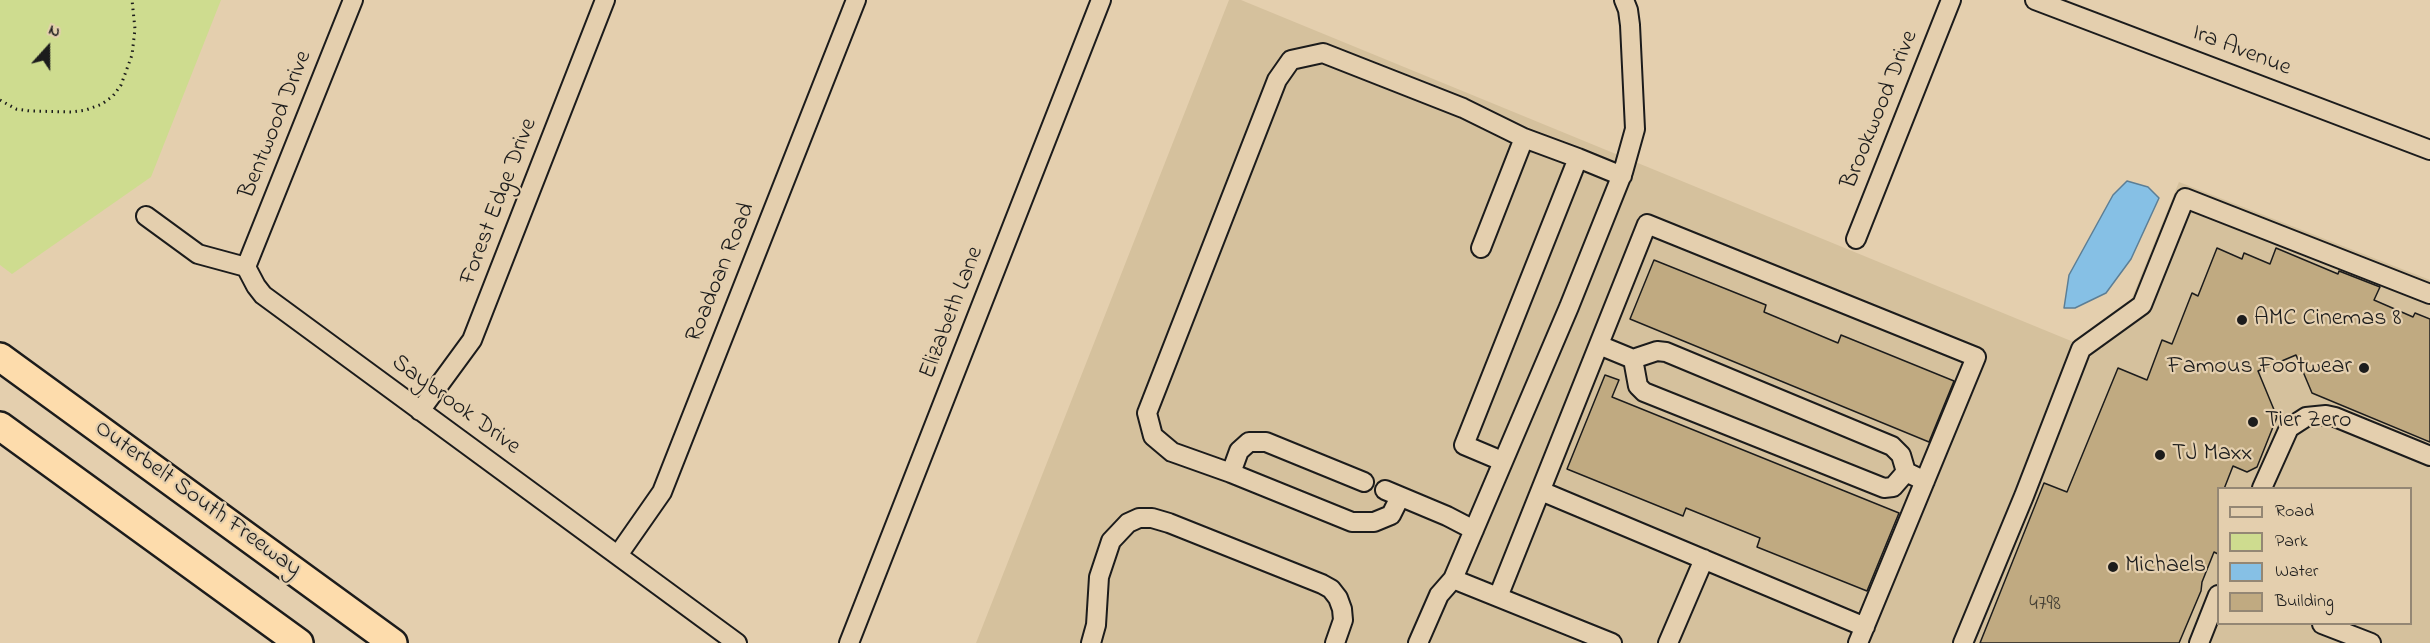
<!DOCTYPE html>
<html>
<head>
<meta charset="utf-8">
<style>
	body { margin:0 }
	#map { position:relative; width:2430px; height:643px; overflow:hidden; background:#e4cfae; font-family:"Indie Flower",sans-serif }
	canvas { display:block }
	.legend { position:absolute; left:2217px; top:487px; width:195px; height:138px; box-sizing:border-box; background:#e4cfae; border:2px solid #948774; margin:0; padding:8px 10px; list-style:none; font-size:18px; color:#1c1c1c }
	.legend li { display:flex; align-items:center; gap:12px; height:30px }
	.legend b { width:30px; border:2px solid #948774 }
	.north { position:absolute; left:18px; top:18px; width:60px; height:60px; -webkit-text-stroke:4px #e4cfae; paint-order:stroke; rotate:21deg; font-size:16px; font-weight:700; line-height:24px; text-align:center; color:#1c1c1c }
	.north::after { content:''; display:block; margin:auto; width:21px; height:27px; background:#1c1c1c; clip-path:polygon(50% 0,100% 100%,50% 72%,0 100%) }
</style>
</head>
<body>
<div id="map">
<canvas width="2430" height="643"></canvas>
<ul class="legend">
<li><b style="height:8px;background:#e4cfae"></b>Road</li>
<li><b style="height:16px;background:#cedc8f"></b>Park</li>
<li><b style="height:16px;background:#86c0e5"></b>Water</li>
<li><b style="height:16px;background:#c0aa81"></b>Building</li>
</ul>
<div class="north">N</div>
</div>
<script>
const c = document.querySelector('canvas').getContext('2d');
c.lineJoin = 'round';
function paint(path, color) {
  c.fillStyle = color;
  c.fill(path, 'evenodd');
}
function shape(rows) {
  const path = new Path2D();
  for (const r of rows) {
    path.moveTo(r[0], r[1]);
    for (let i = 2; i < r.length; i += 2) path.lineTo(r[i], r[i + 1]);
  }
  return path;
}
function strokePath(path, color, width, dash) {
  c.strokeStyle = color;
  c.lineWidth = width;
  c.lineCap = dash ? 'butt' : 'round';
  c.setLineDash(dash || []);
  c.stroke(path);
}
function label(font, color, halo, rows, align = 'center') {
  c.font = font + ' "Indie Flower",sans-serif';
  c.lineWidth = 4.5;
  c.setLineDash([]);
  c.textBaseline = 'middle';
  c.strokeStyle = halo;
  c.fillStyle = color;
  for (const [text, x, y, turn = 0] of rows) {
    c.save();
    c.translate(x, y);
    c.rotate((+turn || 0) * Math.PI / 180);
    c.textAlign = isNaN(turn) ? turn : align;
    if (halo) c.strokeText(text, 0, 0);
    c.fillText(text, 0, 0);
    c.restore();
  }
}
paint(shape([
	[1229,0,1241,0,2076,343,2131,300,2179,182,2430,280,2430,643,976,643],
	[2218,488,2410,488,2410,624,2218,624]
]), '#d5c19d');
paint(shape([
	[0,0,221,0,151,177,12,274,0,265]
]), '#cedc8f');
const water = shape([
	[2127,181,2148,187,2159,198,2131,259,2106,293,2075,308,2064,308,2069,275,2113,195,2127,181]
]);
paint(water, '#86c0e5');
strokePath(water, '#5c7e95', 1.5);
const building = shape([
	[2217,248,2242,259,2244,253,2270,264,2276,248,2338,274,2339,271,2380,287,2374,300,2413,317,2415,313,2430,319,2430,442,2312,393,2296,355,2258,371,2277,417,2257,467,2247,472,2233,466,2224,489,2218,489,2218,554,2214,552,2202,582,2201,591,2179,643,1980,643,2044,483,2067,492,2118,368,2147,380,2162,340,2172,344,2192,293,2198,296,2217,248],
	[1654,260,1766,305,1764,312,1838,343,1841,335,1954,381,1929,442,1630,319,1654,260],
	[1605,375,1619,380,1612,397,1899,513,1867,591,1757,547,1760,538,1686,508,1683,516,1567,469,1605,375]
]);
paint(building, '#c0aa81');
strokePath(building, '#1c1c1c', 1.5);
const minor = shape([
	[2035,0,2430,150],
	[146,216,198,254,246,267,256,286,263,295,737,643],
	[1856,239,1951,0],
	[1481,248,1524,138,1578,158],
	[246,267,353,0],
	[1599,345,1633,359,1657,351,1666,352,1892,446,1901,455,1906,472,1925,481],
	[1633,359,1638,386,1644,392,1884,488,1893,487,1906,472],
	[420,411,472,340,605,0],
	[1502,461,1464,445,1578,158,1622,176],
	[1231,473,1172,452,1153,436,1147,413,1277,80,1291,60,1323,53,1463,108,1524,138],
	[1364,482,1266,442,1249,442,1239,451,1231,473,1352,522,1374,522,1391,515,1400,497],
	[2262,488,2289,428,2306,417,2326,415,2335,417,2430,456],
	[1385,490,1447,516,1474,530],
	[1541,491,1865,627],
	[618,555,662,492,856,0],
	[1453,579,1612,643],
	[1498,597,1647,224,1976,357,1858,643],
	[2322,624,2371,643],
	[849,643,1101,0],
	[1091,643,1096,625,1099,577,1111,541,1128,523,1139,518,1152,518,1169,523,1322,584,1331,589,1338,598,1342,609,1343,620,1335,643],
	[1418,643,1439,595,1453,579,1569,307,1623,172,1635,129,1630,25,1628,10,1624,0],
	[1668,643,1704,559],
	[1963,643,2024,496,2081,349,2142,305,2185,198,2430,294],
	[2199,643,2218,595]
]);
const highway = shape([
	[0,357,393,643],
	[0,426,299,643]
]);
strokePath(minor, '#1c1c1c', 22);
strokePath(highway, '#1c1c1c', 32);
strokePath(shape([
	[0,100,16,109,30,111,72,112,86,110,102,104,113,96,121,85,132,55,135,29,132,0]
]), '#1c1c1c', 3, [1.5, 4.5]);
strokePath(minor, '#e4cfae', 18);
strokePath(highway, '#fddcac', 27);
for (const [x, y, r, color] of [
	[2242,320,6,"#1c1c1c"],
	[2364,368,6,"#1c1c1c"],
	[2253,422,6,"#1c1c1c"],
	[2160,455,6,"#1c1c1c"],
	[2113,567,6,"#1c1c1c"]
]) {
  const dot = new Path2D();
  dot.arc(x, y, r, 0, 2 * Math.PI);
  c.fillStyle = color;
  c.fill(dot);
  strokePath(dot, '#e4cfae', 2);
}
label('21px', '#454035', null, [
	["4798",2045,606]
]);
label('24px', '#1c1c1c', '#e4cfae', [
	["Ira Avenue",2241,52,21],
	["Brookwood Drive",1881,110,-68],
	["Bentwood Drive",277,125,-68],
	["Forest Edge Drive",500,202,-69],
	["Roadoan Road",722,273,-68],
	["Elizabeth Lane",953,313,-69],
	["Saybrook Drive",455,406,36],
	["Outerbelt South Freeway",197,500,36]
]);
label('24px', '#1c1c1c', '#e4cfae', [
	["AMC Cinemas 8",2254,320],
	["Famous Footwear",2352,368,"right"],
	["Tier Zero",2265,422],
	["TJ Maxx",2172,455],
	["Michaels",2125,567]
], 'left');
</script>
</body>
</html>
